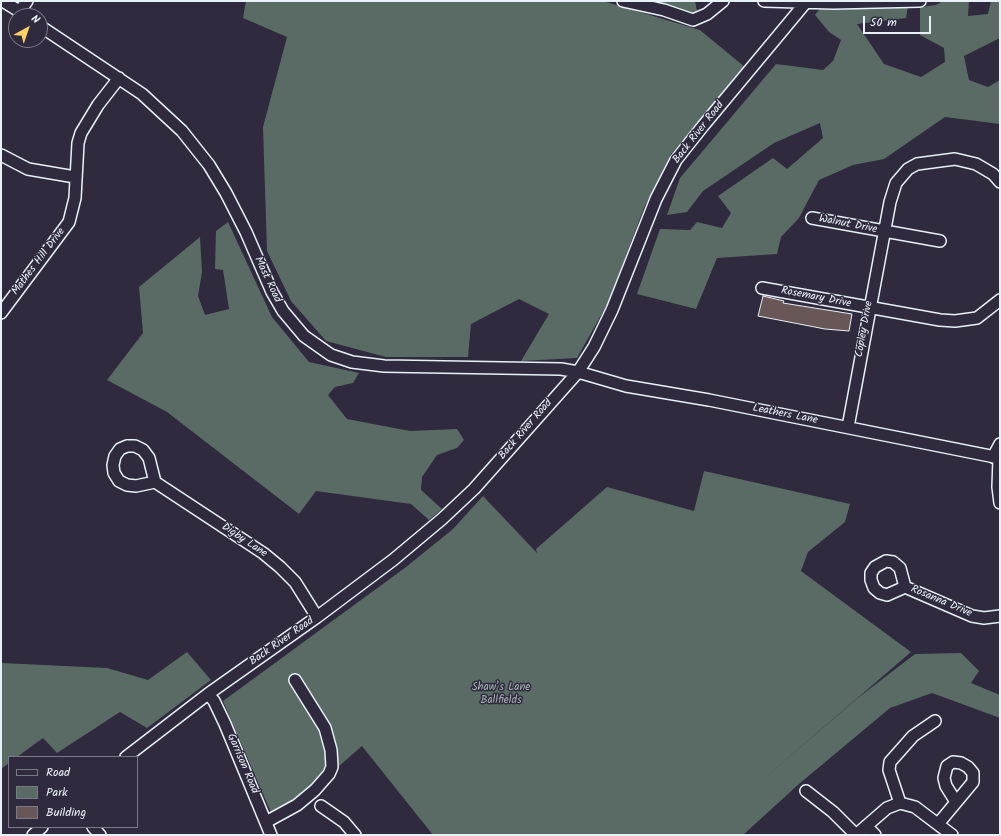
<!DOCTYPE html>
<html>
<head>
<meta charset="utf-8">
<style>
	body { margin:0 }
	#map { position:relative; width:1001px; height:836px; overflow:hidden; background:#2f2a3d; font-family:Kalam,sans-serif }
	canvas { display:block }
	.frame { position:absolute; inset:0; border:2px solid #e8f1f8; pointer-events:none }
	.legend { position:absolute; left:8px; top:756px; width:130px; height:72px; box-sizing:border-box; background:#2f2a3d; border:1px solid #797a88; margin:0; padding:5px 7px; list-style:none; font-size:12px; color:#e8f1f8 }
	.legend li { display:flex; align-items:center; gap:8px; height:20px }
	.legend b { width:20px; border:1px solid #797a88 }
	.north { position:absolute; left:8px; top:8px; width:40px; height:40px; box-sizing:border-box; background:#2f2a3d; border:1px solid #797a88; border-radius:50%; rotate:40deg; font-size:11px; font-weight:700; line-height:16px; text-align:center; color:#e8f1f8 }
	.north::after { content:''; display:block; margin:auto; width:14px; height:18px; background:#ffd166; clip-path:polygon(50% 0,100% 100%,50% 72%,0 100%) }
	.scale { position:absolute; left:863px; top:16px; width:68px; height:18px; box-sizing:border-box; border:2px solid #e8f1f8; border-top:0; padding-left:5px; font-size:12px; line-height:14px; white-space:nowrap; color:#e8f1f8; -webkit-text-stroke:3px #2f2a3d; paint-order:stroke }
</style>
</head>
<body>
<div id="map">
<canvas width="1001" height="836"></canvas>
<div class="frame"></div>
<ul class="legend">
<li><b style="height:5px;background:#2f2a3d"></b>Road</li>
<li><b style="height:11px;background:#596b64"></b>Park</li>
<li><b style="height:11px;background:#695657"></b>Building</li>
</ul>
<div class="north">N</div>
<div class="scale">50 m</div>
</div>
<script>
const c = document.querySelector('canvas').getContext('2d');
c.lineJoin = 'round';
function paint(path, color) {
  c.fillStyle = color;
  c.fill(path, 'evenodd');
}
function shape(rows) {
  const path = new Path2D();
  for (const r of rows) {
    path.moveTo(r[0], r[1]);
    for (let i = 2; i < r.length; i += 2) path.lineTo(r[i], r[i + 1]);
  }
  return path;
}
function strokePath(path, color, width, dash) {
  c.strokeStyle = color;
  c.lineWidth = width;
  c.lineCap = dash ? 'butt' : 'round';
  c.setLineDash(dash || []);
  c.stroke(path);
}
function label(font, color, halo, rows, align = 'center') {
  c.font = font + ' Kalam,sans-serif';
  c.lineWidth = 3;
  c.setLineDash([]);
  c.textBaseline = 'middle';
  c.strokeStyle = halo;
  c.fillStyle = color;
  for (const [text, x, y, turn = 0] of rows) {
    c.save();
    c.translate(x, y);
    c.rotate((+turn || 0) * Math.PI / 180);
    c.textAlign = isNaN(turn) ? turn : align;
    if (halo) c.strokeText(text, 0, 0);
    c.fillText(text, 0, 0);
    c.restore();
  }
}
paint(shape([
	[246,1,603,1,700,30,746,68,671,154,644,208,608,303,577,358,521,361,549,314,519,299,471,324,468,357,386,357,326,341,291,301,267,251,263,127,287,37,243,18],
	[649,1,695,1,698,16],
	[943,1,969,1,968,16,988,14,991,1,1000,1,1000,38,964,56,969,80,988,87,1000,80,1000,124,945,117,884,159,853,165,819,180,799,218,781,237,777,254,717,258,696,309,637,294,660,229,690,230,697,222,722,228,731,213,718,196,773,158,787,169,823,138,820,123,774,143,703,191,687,212,667,215,680,178,776,64,823,70,833,61,841,40,829,32,815,15,821,7,908,6,906,18,857,24,884,64,921,77,945,62,944,48,920,35,920,7,936,5],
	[228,222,272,317,309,362,359,373,353,383,335,387,328,395,347,419,410,431,457,429,464,440,457,448,437,455,422,477,421,490,442,509,429,520,411,504,316,491,299,514,167,412,107,380,143,333,139,287,200,237,202,272,198,296,205,315,229,309,223,270,215,269,216,231],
	[704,471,850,504,845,522,808,552,801,571,911,652,748,792,859,697,915,654,961,653,979,671,971,683,1000,695,1000,718,932,693,890,708,799,784,743,835,433,835,362,746,275,822,223,701,406,567,453,529,483,496,537,553,536,549,607,487,694,511],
	[187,652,211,680,147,728,120,712,57,753,43,738,17,757,9,757,9,763,1,769,1,663,107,668,148,680]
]), '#596b64');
const building = shape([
	[763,296,784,301,783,303,852,314,849,331,825,329,758,316,763,296]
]);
paint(building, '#695657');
strokePath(building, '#e8f1f8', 1);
const minor = shape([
	[3,1,27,16],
	[623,1,664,10,693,20,707,14,723,1],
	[764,1,833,3,920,1],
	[20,11,27,1],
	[40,26,142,94,182,131,209,165,226,193,246,232,272,292,283,311,304,336,331,355,352,362,384,366,561,369,578,372,626,386,709,400,1000,458],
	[1,155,28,169,75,177],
	[812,218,940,241],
	[762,288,940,320,955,321,977,318,1000,300],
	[1,313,69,222,75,198,78,143,81,133,98,105,119,78],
	[848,427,890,202,896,183,908,169,917,164,955,159,976,164,993,174,1000,182],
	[127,446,135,446,143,450,149,458,155,482,136,486,127,485,119,481,114,473,113,465,115,456,120,449,127,446],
	[993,457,1000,444],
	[999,458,998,487,1000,503],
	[155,482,263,553,280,567,295,582,317,617],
	[886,561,893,562,900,568,905,587,887,595,880,593,874,588,871,580,871,573,875,567,886,561],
	[905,587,972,616,984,618,1000,616],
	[208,694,214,701,225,724,271,835],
	[126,757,208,694,317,617,393,560,442,519,474,489,578,372,594,347,612,310,656,199,676,160,703,126,807,1],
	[806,791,833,812,856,835],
	[900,803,889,770,890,762,913,736,935,721],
	[321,806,344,822,355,835],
	[266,822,297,805,315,790,329,774,332,767,331,750,325,728,295,680],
	[938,824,973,782,973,773,968,767,961,763,953,762,947,766,944,778,946,786,956,802],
	[866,826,875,835],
	[93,827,100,835],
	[33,835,42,827],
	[856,835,887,808,900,803,915,807,952,835]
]);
strokePath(minor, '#e8f1f8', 14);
strokePath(minor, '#2f2a3d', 11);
label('11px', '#e8f1f8', '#2f2a3d', [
	["Back River Road",699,133,-52],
	["Walnut Drive",848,225,11],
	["Mathes Hill Drive",39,262,-53],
	["Mast Road",267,280,65],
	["Rosemary Drive",816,298,11],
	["Copley Drive",865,329,-80],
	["Leathers Lane",785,415,11],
	["Back River Road",526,430,-49],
	["Digby Lane",244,541,34],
	["Rosanna Drive",941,602,23],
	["Back River Road",282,642,-35],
	["Garrison Road",242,764,67]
]);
label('11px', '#a8b5b5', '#2f2a3d', [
	["Shaw’s Lane",501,688],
	["Ballfields",501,701]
]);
</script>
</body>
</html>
